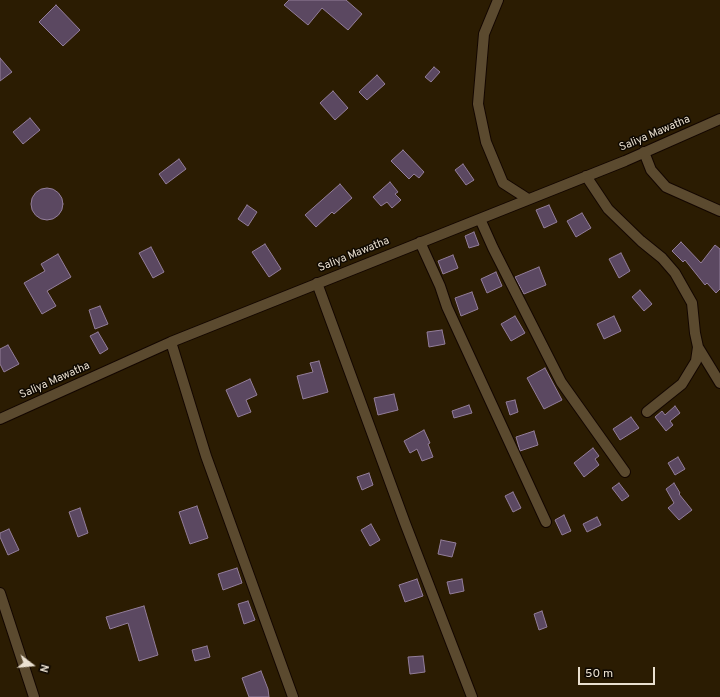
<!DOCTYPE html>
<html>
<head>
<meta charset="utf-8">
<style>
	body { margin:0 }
	#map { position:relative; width:720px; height:697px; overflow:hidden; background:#2b1c02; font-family:Overpass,sans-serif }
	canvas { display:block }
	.north { position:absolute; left:12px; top:645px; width:40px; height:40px; -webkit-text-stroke:3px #0e0801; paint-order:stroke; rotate:106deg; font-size:11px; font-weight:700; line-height:16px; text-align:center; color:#eae0d0 }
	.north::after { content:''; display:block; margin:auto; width:14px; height:18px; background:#eae0d0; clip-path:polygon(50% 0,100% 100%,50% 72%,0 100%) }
	.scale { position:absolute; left:578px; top:667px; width:77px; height:18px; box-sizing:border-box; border:2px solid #eae0d0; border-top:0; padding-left:5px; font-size:12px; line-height:14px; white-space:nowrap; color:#eae0d0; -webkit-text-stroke:3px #0e0801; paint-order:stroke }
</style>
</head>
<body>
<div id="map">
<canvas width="720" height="697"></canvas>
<div class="north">N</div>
<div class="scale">50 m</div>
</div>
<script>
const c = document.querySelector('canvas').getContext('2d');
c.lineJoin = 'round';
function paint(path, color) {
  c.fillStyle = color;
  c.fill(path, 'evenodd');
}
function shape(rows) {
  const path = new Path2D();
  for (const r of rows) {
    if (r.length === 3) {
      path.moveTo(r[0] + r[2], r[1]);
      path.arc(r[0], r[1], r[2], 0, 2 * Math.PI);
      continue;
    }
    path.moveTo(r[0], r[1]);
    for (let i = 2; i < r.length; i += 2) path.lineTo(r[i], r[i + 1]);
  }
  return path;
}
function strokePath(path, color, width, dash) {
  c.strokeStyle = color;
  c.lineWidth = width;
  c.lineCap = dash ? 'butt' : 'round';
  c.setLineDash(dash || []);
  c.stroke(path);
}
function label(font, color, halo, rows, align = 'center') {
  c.font = font + ' Overpass,sans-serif';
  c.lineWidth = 3;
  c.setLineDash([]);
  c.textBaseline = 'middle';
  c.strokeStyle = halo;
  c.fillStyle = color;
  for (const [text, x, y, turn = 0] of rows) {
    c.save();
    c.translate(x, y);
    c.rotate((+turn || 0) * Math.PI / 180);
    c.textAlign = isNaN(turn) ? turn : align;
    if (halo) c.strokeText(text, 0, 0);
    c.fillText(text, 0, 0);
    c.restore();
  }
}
const building = shape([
	[289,0,346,0,362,14,348,30,322,8,308,25,284,5,289,0],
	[56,5,80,30,63,46,39,22,56,5],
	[0,58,12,72,0,81,0,58],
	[434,67,440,72,431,82,425,77,434,67],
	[377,75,385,84,367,100,359,92,377,75],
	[333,91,348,108,335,120,320,103,333,91],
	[30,118,40,130,23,144,13,132,30,118],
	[403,150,424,172,419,178,414,174,409,179,391,161,403,150],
	[179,159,186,169,166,184,159,174,179,159],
	[463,164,474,180,466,185,455,170,463,164],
	[390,182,398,192,395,194,401,200,392,208,387,202,381,206,373,197,390,182],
	[340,184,352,198,334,214,332,212,316,227,305,215,340,184],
	[47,204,16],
	[247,205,257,212,248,226,238,219,247,205],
	[549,205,557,222,544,228,536,210,549,205],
	[582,213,591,228,576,237,567,221,582,213],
	[474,232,479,245,469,248,465,236,474,232],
	[681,242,701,263,715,245,720,249,720,289,716,293,707,283,705,285,685,260,683,262,672,251,681,242],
	[265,244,281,269,269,277,252,252,265,244],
	[151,247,164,272,153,278,139,253,151,247],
	[621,253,630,271,619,278,609,259,621,253],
	[58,254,71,277,47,291,56,306,42,314,24,283,45,271,41,264,58,254],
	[453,255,458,268,443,274,438,261,453,255],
	[539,267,546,285,524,294,515,277,539,267],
	[496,272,502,286,487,293,481,279,496,272],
	[640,290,652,304,644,311,632,297,640,290],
	[472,292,478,309,461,316,455,298,472,292],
	[100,306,108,324,95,329,89,310,100,306],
	[515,316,525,333,511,341,501,324,515,316],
	[614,316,621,331,604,339,597,324,614,316],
	[442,330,445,344,429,347,427,332,442,330],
	[98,332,108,349,100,354,90,336,98,332],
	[8,345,19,364,4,372,0,364,0,349,8,345],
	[319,361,328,392,303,399,297,376,313,372,310,363,319,361],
	[545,368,562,400,544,409,527,378,545,368],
	[250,379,257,395,246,400,251,412,238,417,226,390,250,379],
	[394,394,398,410,378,415,374,398,394,394],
	[515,400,518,412,510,415,506,402,515,400],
	[469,405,472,413,454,418,452,411,469,405],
	[675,406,680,413,670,421,673,425,666,431,655,417,662,411,665,415,675,406],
	[631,417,639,428,620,440,613,429,631,417],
	[424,430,430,443,428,444,433,457,422,461,417,449,410,453,404,441,424,430],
	[534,431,538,445,520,451,516,437,534,431],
	[593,448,599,456,595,459,599,465,584,477,574,463,593,448],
	[678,457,685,469,675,475,668,463,678,457],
	[369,473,373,485,362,490,357,477,369,473],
	[619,483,629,496,622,501,612,488,619,483],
	[674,483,680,493,679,494,692,510,679,520,668,508,674,503,666,489,674,483],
	[513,492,521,508,513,512,505,496,513,492],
	[197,506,208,538,190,544,179,512,197,506],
	[80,508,88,533,78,537,69,512,80,508],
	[564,515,571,531,562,535,555,520,564,515],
	[597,517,601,525,587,532,583,524,597,517],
	[371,524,380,540,370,546,361,530,371,524],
	[9,529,19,550,8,555,0,537,0,533,9,529],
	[441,540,456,543,452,557,438,554,441,540],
	[237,568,242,583,223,590,218,574,237,568],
	[417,579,423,596,405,602,399,585,417,579],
	[462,579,464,591,450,594,447,582,462,579],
	[248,601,255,620,244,624,238,604,248,601],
	[144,606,158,655,139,661,128,623,110,629,106,617,144,606],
	[542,611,547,627,539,630,534,614,542,611],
	[207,646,210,657,195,661,192,650,207,646],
	[423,656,425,672,410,674,408,657,423,656],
	[261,671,268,689,269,697,249,697,242,678,261,671]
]);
paint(building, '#5b4861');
strokePath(building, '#937e9a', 1);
const minor = shape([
	[498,0,484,34,478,104,486,142,503,183,528,199],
	[644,152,651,170,666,187,720,211],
	[586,176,608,209,641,241,662,258,675,273,692,303,695,333,698,347,720,383],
	[480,219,493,248,561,382,625,472],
	[420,242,440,286,447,307,546,522],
	[317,283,405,523,472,697],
	[171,342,206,456,293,697],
	[647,412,682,384,696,361,698,347],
	[0,419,171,342,625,161,720,119],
	[0,593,34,697]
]);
strokePath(minor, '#130600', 12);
strokePath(minor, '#5b4a2f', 10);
label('11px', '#eae0d0', '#0e0801', [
	["Saliya Mawatha",655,134,-23],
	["Saliya Mawatha",354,255,-22],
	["Saliya Mawatha",55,381,-24]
]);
</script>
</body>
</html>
